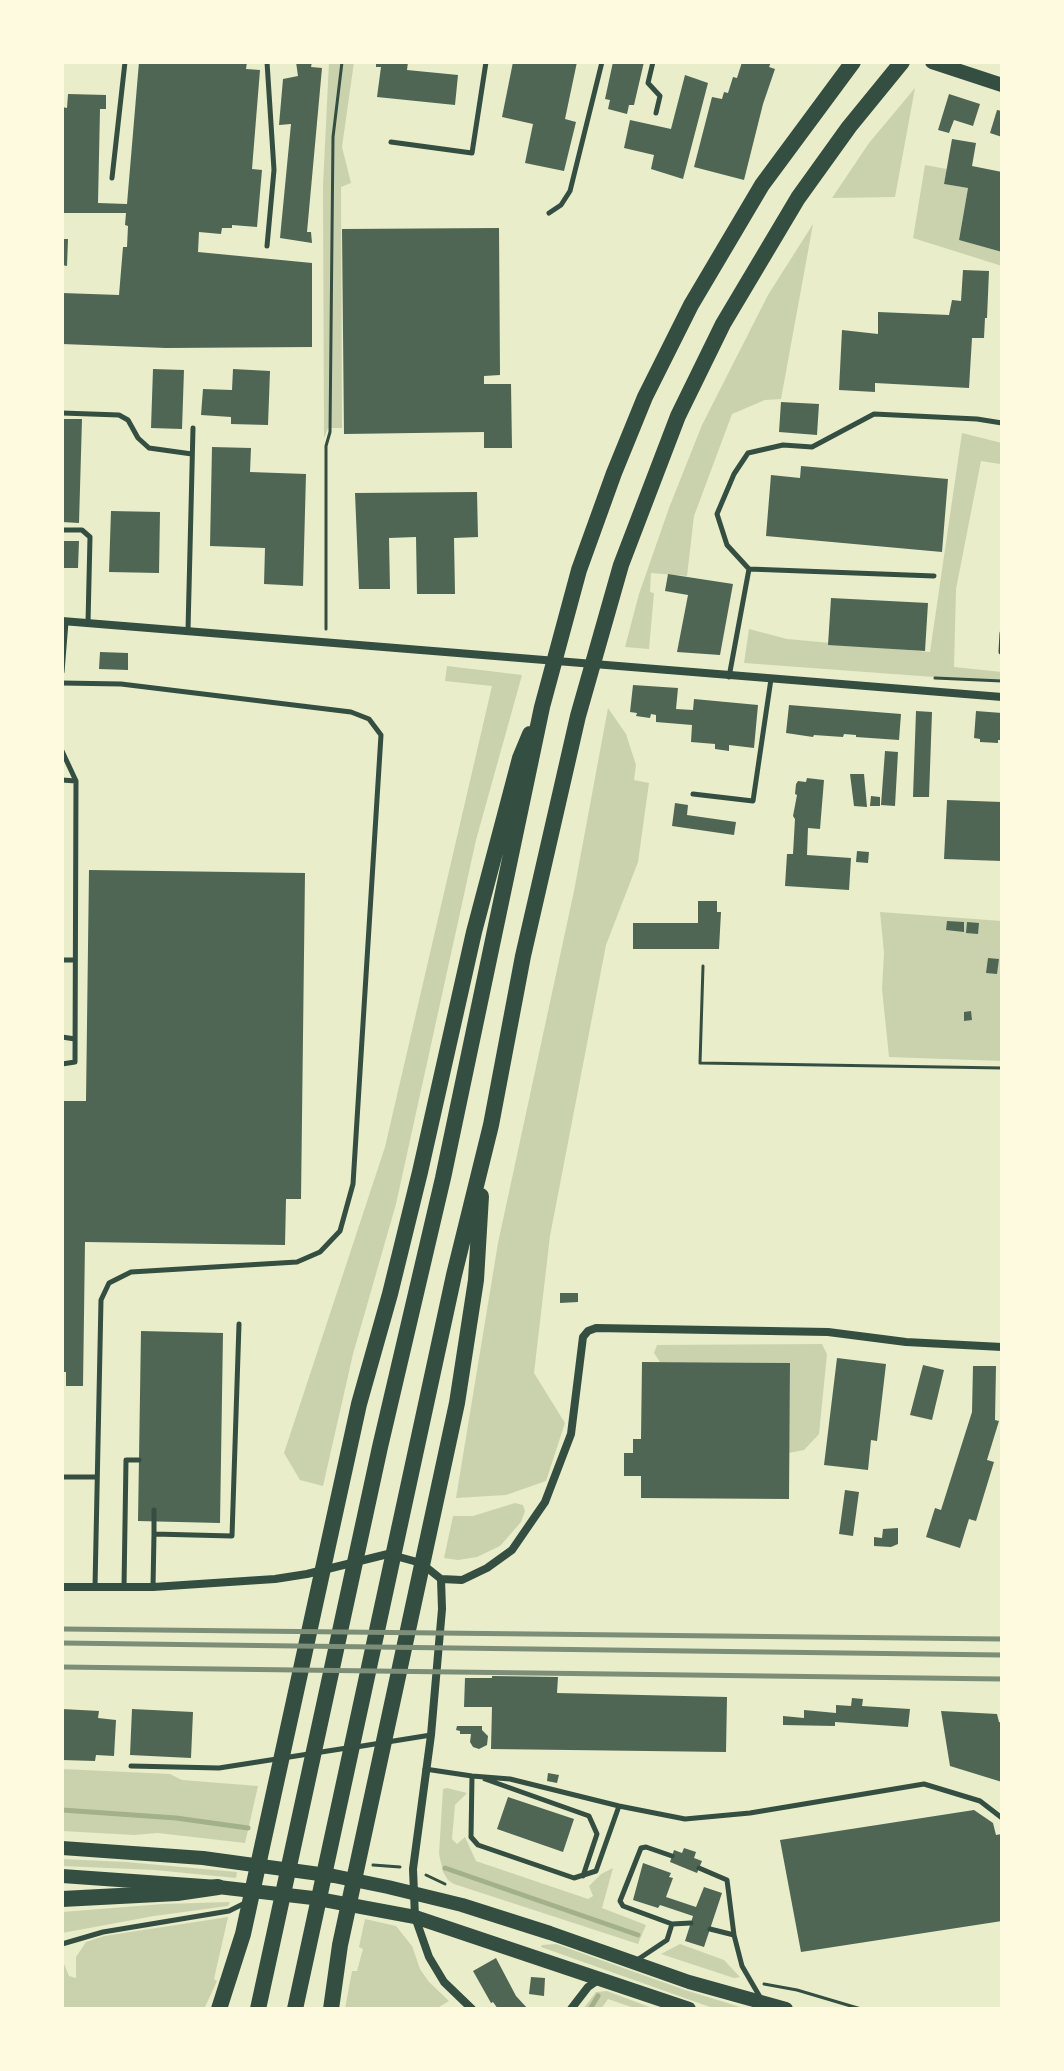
<!DOCTYPE html>
<html>
<head>
<meta charset="utf-8">
<style>
	body { margin:0 }
	#map { position:relative; width:1064px; height:2071px; overflow:hidden; background:#e9edc9; font-family:"Work Sans",sans-serif }
	canvas { display:block }
	.frame { position:absolute; inset:0; border:64px solid #fefae0; pointer-events:none }
</style>
</head>
<body>
<div id="map">
<canvas width="1064" height="2071"></canvas>
<div class="frame"></div>
</div>
<script>
const c = document.querySelector('canvas').getContext('2d');
c.lineJoin = 'round';
function paint(path, color) {
  c.fillStyle = color;
  c.fill(path, 'evenodd');
}
function shape(rows) {
  const path = new Path2D();
  for (const r of rows) {
    path.moveTo(r[0], r[1]);
    for (let i = 2; i < r.length; i += 2) path.lineTo(r[i], r[i + 1]);
  }
  return path;
}
function strokePath(path, color, width, dash) {
  c.strokeStyle = color;
  c.lineWidth = width;
  c.lineCap = dash ? 'butt' : 'round';
  c.setLineDash(dash || []);
  c.stroke(path);
}
paint(shape([
	[329,62,354,62,342,147,351,183,341,187,342,428,328,428,324,438,323,186],
	[915,88,895,197,832,198,869,143],
	[925,165,947,169,944,184,968,188,959,240,1002,252,1002,266,913,238],
	[813,224,781,399,765,400,732,414,694,516,687,576,651,573,650,592,654,593,649,649,625,647,639,594,669,508,702,425,768,295],
	[962,433,1002,443,1002,456,1000,464,981,461,956,589,954,667,1002,672,1002,682,744,663,749,629,787,639,930,652],
	[447,666,522,675,476,840,396,1204,353,1354,323,1486,300,1480,284,1453,385,1147,492,686,445,681],
	[608,708,626,734,636,765,634,780,649,783,638,862,606,945,550,1236,534,1373,565,1423,546,1481,506,1495,456,1498,498,1243,574,891],
	[880,912,1002,921,1002,1061,889,1057,882,989,884,953],
	[822,1344,827,1354,819,1434,804,1450,789,1453,790,1363,660,1362,654,1353,657,1345],
	[515,1503,523,1505,525,1511,521,1522,500,1546,477,1557,458,1560,444,1558,453,1516,473,1516],
	[62,1769,170,1774,182,1780,258,1786,245,1843,158,1833,134,1835,62,1831],
	[447,1788,467,1793,455,1805,452,1839,457,1844,465,1837,476,1861,588,1899,593,1896,589,1886,601,1874,613,1868,602,1908,646,1925,638,1944,454,1884,448,1880,443,1872,439,1854,443,1789],
	[62,1859,126,1862,237,1872,236,1878,155,1870,62,1866],
	[230,1902,228,1906,154,1916,62,1933,62,1912,163,1904],
	[228,1917,214,1979,217,1981,204,2009,62,2009,62,1959,69,1976,76,1978,76,1957,86,1942,104,1936],
	[365,1919,396,1926,412,1946,420,1969,429,1982,449,2001,436,2009,345,2009,352,1971,357,1971,363,1949,359,1947],
	[556,1944,685,1990,747,2009,710,2007,541,1947,542,1945],
	[680,1944,724,1960,740,1977,734,1978,661,1954],
	[607,1991,655,2009,637,2009,608,1999,601,2009,583,2009,596,1992]
]), '#cad2ad');
strokePath(shape([
	[62,1810,176,1818,248,1828],
	[445,1868,638,1935],
	[590,2009,598,1996]
]), '#a3b18a', 5);
paint(shape([
	[139,62,247,62,246,69,260,70,252,169,262,170,257,227,232,225,232,228,222,228,221,234,199,232,198,252,312,263,312,347,166,348,62,344,62,293,119,295,123,247,127,247,128,226,125,225,126,213,62,213,62,107,67,108,68,94,106,95,106,109,100,109,98,203,127,204],
	[296,62,312,62,311,67,322,68,307,232,311,232,312,243,280,238,291,124,279,125,283,79,298,76],
	[376,62,408,62,407,70,458,75,455,105,377,97,381,67,376,67],
	[513,62,577,62,565,119,576,122,564,171,525,163,533,124,502,117],
	[613,62,644,62,634,105,629,105,627,114,608,109,610,100,605,99],
	[742,62,771,62,769,67,775,69,763,104,744,180,694,167,712,97,722,99,724,92,728,93,733,77,737,78],
	[685,75,708,83,683,179,651,169,654,155,624,148,630,120,671,129],
	[949,94,980,104,973,126,954,120,949,133,938,130],
	[997,110,1002,111,1002,137,990,133],
	[952,139,976,143,972,166,1002,172,1002,252,959,240,968,188,944,184],
	[499,228,500,375,484,376,484,384,511,384,512,448,484,448,484,432,344,434,342,229],
	[62,239,68,239,67,266,62,265],
	[963,270,989,271,987,318,985,318,984,338,972,338,969,388,875,383,875,392,839,390,842,330,878,334,878,312,949,315,952,300,961,301],
	[153,369,184,370,182,429,151,428],
	[233,369,270,371,268,425,231,424,231,417,201,415,203,389,232,390],
	[781,402,819,404,817,435,779,432],
	[62,419,82,419,79,523,62,522],
	[212,447,251,448,250,472,306,474,303,586,264,584,265,548,210,546],
	[801,466,948,479,942,552,766,536,771,475,800,478],
	[477,492,478,537,454,538,455,594,417,594,416,537,389,538,390,589,359,589,355,493],
	[111,511,160,512,159,573,109,572],
	[62,541,79,541,78,568,62,568],
	[668,574,733,584,720,655,677,652,688,595,665,591],
	[831,598,928,603,925,651,828,645],
	[100,652,128,653,128,670,99,669],
	[633,685,678,688,676,709,693,710,694,699,758,705,754,748,729,745,729,751,715,749,715,744,691,742,692,725,656,722,656,715,651,714,650,718,636,716,637,713,630,712],
	[789,705,901,714,899,740,856,737,856,735,844,734,843,737,814,735,813,737,786,733],
	[916,711,932,712,929,797,913,797],
	[976,711,1002,713,1002,740,998,740,998,743,980,742,980,739,974,738],
	[885,751,898,752,895,806,881,805],
	[850,774,864,774,867,807,854,806],
	[807,778,824,780,820,829,808,828,807,855,851,858,849,890,785,886,787,854,793,854,795,819,793,816,797,795,795,794,796,784,798,781,806,782],
	[871,796,880,797,880,806,870,806],
	[947,800,1002,802,1002,861,944,859],
	[675,803,688,805,687,815,736,822,734,835,672,826],
	[857,851,869,852,868,863,856,862],
	[89,870,305,873,301,1199,286,1199,285,1245,85,1242,83,1386,66,1386,66,1372,62,1372,62,1101,86,1101],
	[698,901,717,901,717,912,721,912,719,949,633,949,633,923,698,923],
	[947,921,964,922,964,932,946,930],
	[967,922,979,923,978,934,966,933],
	[988,958,999,959,997,974,986,973],
	[971,1011,972,1020,964,1021,964,1012],
	[560,1293,578,1293,578,1302,560,1303],
	[141,1331,223,1333,220,1523,138,1521],
	[837,1358,886,1364,877,1441,871,1440,868,1470,824,1465],
	[642,1362,790,1363,789,1499,641,1498,641,1476,624,1476,624,1453,633,1453,633,1439,641,1439],
	[923,1365,944,1370,932,1420,910,1415],
	[973,1366,996,1366,995,1420,999,1421,987,1460,994,1462,976,1521,969,1519,960,1548,926,1537,935,1508,941,1510,972,1412],
	[845,1490,859,1492,853,1536,839,1534],
	[898,1528,898,1544,891,1547,874,1546,874,1537,882,1538,883,1529],
	[492,1676,558,1677,557,1693,727,1697,726,1752,491,1749,492,1707,464,1707,465,1678,492,1678],
	[852,1698,863,1699,862,1706,910,1709,908,1727,835,1722,835,1726,783,1725,783,1716,804,1718,804,1710,836,1713,836,1705,851,1706],
	[62,1709,99,1711,98,1718,116,1720,114,1756,96,1755,95,1761,62,1760],
	[132,1709,193,1712,191,1758,130,1755],
	[941,1711,997,1714,999,1722,1002,1723,1002,1782,950,1766],
	[457,1726,482,1726,482,1730,488,1736,487,1745,479,1749,473,1747,470,1742,471,1734,460,1734,460,1731,456,1730],
	[548,1773,559,1775,557,1783,547,1781],
	[508,1797,574,1819,563,1852,497,1829],
	[974,1810,993,1823,996,1835,1002,1834,1002,1921,801,1952,780,1840],
	[684,1848,696,1852,694,1858,702,1861,697,1873,670,1862,674,1850,682,1853],
	[643,1863,671,1873,669,1877,673,1878,666,1897,696,1907,704,1887,722,1893,704,1947,685,1941,693,1916,660,1905,658,1908,633,1900],
	[496,1958,516,1996,528,2009,498,2009,493,2002,491,2003,473,1971],
	[531,1977,545,1978,544,1996,529,1994]
]), '#4f6655');
strokePath(shape([
	[326,629,326,446,330,432,333,137,342,62],
	[935,678,1002,681],
	[703,966,700,1063,1002,1068],
	[373,1865,400,1867],
	[426,1875,445,1884],
	[764,1984,797,1990,861,2009]
]), '#344e41', 3);
strokePath(shape([
	[267,62,274,170,267,246],
	[653,62,648,83,660,96,656,113],
	[391,142,472,153,486,62],
	[112,178,125,62],
	[549,213,561,205,570,191,602,62],
	[62,413,119,415,128,420,138,438,149,448,192,454],
	[62,530,82,530,90,537,88,623],
	[749,569,934,576],
	[188,630,193,428],
	[1001,652,1002,633],
	[62,672,66,622],
	[729,677,749,569,727,545,717,514,734,474,748,453,783,445,812,447,874,414,977,419,1002,423],
	[62,683,121,684,351,712,369,719,381,735,353,1184,340,1231,320,1252,297,1262,131,1272,109,1283,101,1300,95,1587],
	[62,751,76,781,75,1062,62,1064],
	[62,780,76,781],
	[693,794,753,801,771,679],
	[62,960,75,960],
	[62,1037,75,1039],
	[62,1477,97,1477],
	[154,1534,154,1510],
	[124,1587,126,1460,139,1460],
	[153,1587,154,1534,232,1536,239,1324],
	[356,1747,431,1735],
	[131,1766,219,1768,347,1748],
	[425,1769,472,1776,510,1779,619,1806,685,1819,750,1813,924,1784,980,1801,1002,1818],
	[472,1776,471,1837,478,1845,574,1878,596,1871,619,1806],
	[485,1779,589,1816,597,1834,583,1876],
	[672,1856,646,1847,641,1848,620,1901,623,1906,672,1924],
	[699,1868,727,1880,734,1935],
	[710,1929,734,1935,742,1966,760,1997],
	[62,1944,103,1932,229,1911,245,1903],
	[637,1960,667,1940,672,1924,691,1923]
]), '#344e41', 5);
strokePath(shape([
	[62,621,1002,697],
	[441,1579,462,1580,487,1568,512,1550,545,1502,571,1434,583,1337,588,1331,596,1328,828,1332,906,1342,1002,1347],
	[62,1587,153,1587,275,1579,307,1574,388,1554,421,1563,441,1579,442,1609,431,1735,413,1869,415,1917,429,1957,444,1982,472,2009],
	[571,2009,588,1987,601,1978]
]), '#344e41', 8);
strokePath(shape([
	[932,62,1002,85]
]), '#344e41', 14);
strokePath(shape([
	[62,1848,203,1858,334,1876,388,1887,462,1905,550,1933,689,1982,786,2009],
	[62,1876,218,1887,313,1898,415,1917,689,2009]
]), '#344e41', 14);
strokePath(shape([
	[62,1899,177,1893,218,1887],
	[219,2009,243,1934,359,1404,390,1294,420,1172,474,932,520,758,530,734],
	[258,2009,380,1447,443,1178,542,707,579,570,614,473,645,397,691,305,762,185,853,62],
	[295,2009,454,1275,491,1125,523,956,578,716,621,565,678,416,723,324,798,198,849,127,902,62],
	[331,2009,340,1945,457,1403,476,1280,481,1196]
]), '#344e41', 16);
strokePath(shape([
	[62,1629,1002,1639],
	[62,1643,1002,1655],
	[62,1667,1002,1679]
]), '#7c8e77', 5);
</script>
</body>
</html>
